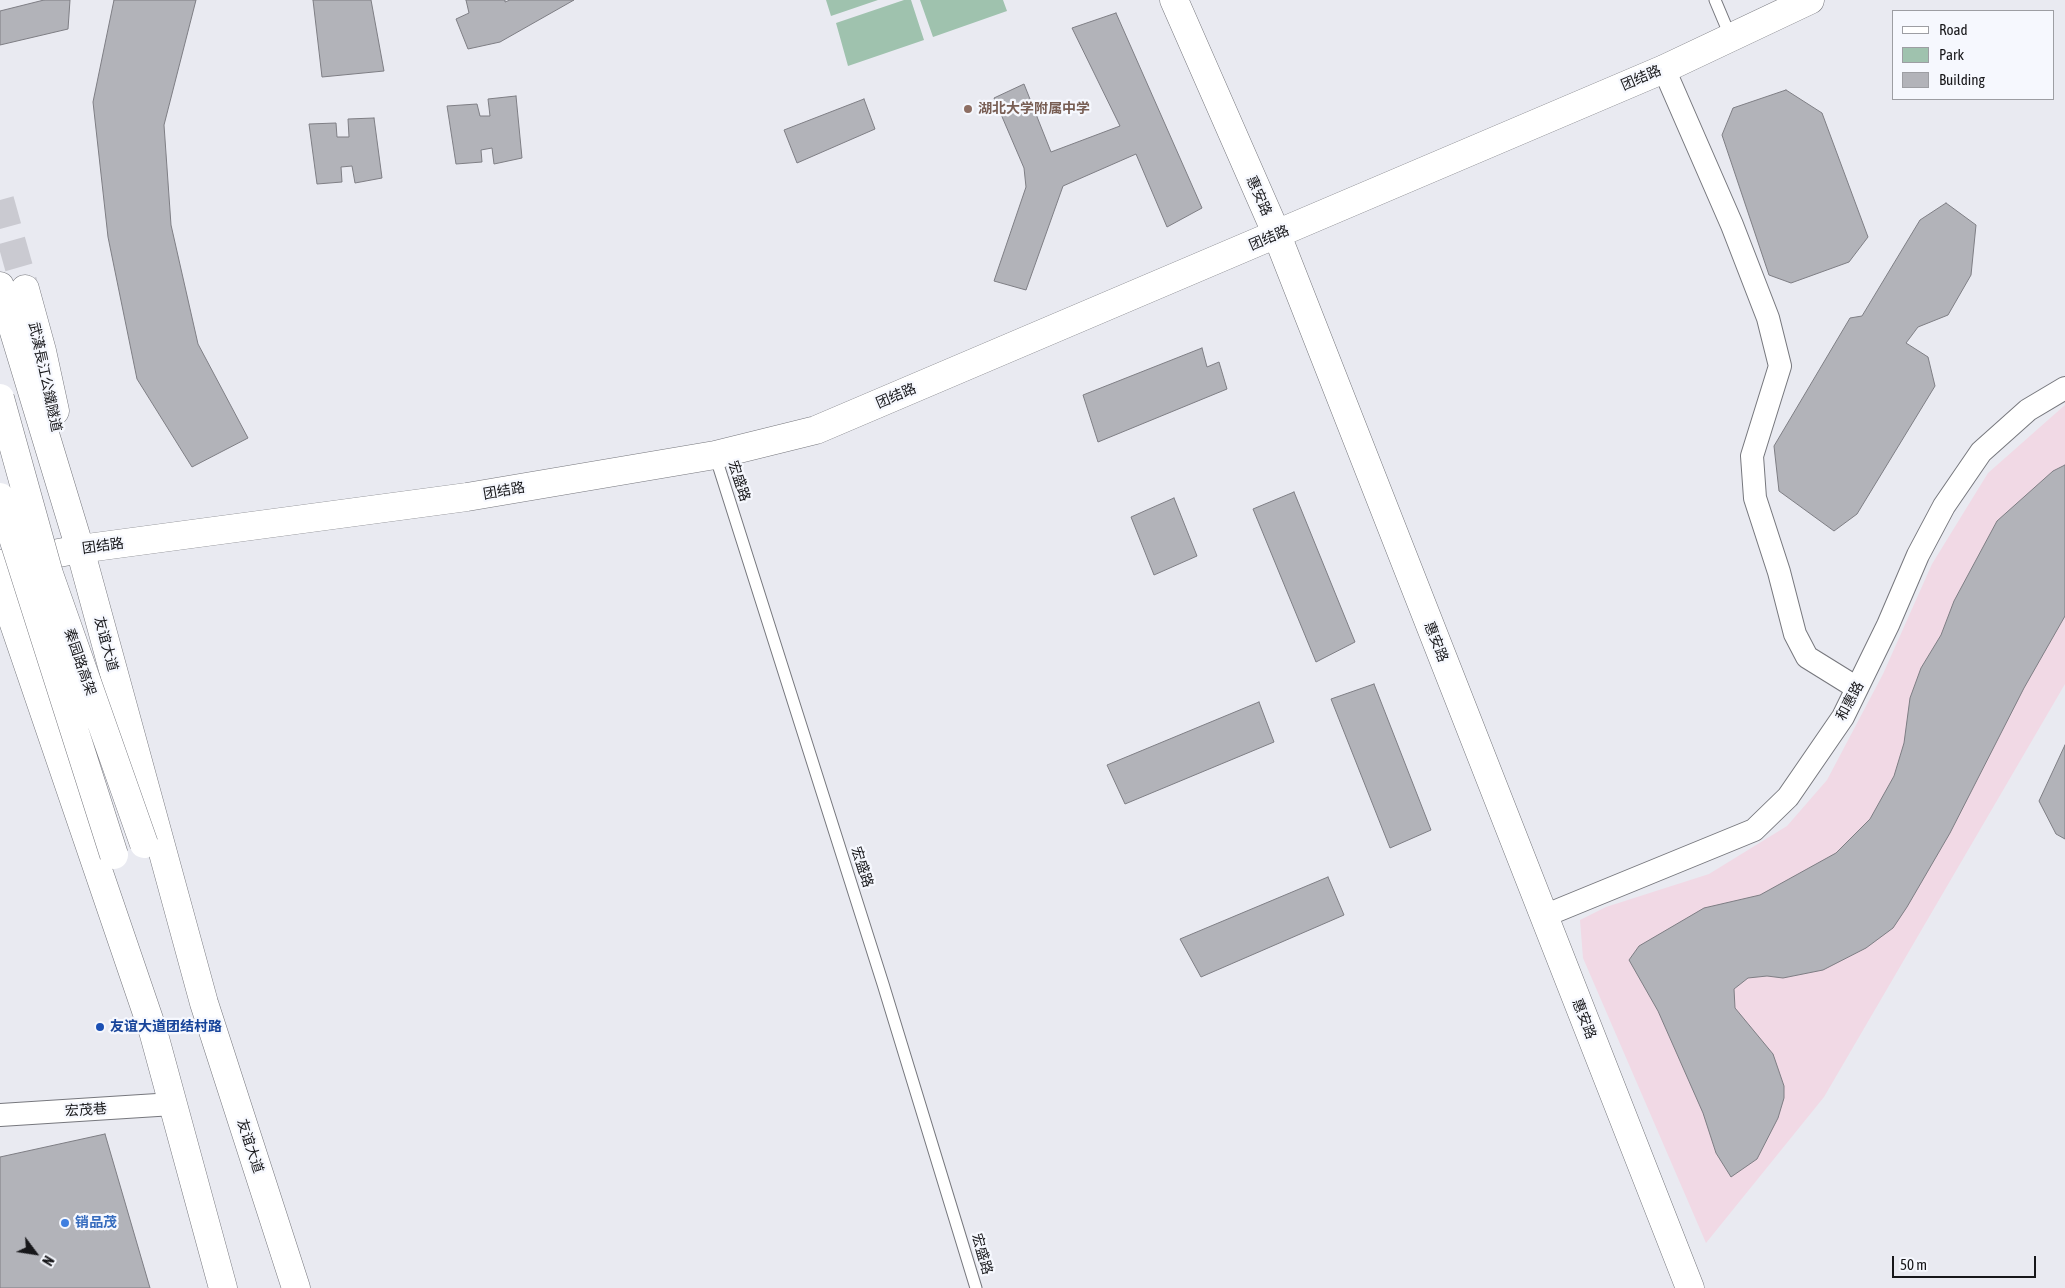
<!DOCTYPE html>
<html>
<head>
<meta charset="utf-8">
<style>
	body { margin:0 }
	#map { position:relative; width:2065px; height:1288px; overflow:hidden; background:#e9eaf1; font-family:"Asap Condensed",sans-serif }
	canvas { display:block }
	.legend { position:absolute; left:1892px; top:10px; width:162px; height:90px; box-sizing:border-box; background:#f6f8fe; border:1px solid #9d9ea3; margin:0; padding:6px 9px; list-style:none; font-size:15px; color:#17171a }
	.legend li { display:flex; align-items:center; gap:10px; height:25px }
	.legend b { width:25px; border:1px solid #9d9ea3 }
	.north { position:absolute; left:10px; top:1228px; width:50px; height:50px; -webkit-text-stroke:4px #f6f8fe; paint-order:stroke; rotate:121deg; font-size:14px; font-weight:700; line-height:20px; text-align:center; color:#17171a }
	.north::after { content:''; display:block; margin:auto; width:18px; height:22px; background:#17171a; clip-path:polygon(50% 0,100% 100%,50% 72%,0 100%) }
	.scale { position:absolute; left:1892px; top:1256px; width:144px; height:22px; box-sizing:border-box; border:2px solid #17171a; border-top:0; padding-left:6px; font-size:15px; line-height:18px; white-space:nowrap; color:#17171a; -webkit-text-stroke:4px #f6f8fe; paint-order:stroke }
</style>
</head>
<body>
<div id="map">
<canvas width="2065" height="1288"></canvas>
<ul class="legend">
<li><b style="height:6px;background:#fff"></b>Road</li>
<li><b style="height:14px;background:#9fc2ae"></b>Park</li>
<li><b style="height:14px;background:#b2b3b9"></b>Building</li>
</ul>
<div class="north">N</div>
<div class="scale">50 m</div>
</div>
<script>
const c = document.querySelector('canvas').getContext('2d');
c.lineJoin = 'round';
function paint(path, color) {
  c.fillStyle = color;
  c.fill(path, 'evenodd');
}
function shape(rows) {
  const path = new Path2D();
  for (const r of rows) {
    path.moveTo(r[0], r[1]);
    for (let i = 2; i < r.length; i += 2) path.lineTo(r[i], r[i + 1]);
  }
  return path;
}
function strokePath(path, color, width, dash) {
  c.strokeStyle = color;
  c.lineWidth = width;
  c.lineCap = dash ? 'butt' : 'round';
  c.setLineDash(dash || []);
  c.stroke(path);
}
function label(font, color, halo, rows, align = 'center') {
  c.font = font + ' "Asap Condensed","Noto Sans SC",sans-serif';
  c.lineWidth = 4.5;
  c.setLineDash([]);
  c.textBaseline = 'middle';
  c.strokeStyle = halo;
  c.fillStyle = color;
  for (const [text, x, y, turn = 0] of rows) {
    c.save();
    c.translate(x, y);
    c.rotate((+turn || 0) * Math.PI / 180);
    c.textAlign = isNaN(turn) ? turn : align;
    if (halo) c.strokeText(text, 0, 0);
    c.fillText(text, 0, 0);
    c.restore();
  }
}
paint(shape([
	[2065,405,2065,684,1824,1097,1706,1243,1583,958,1580,920,1606,907,1709,874,1787,826,1827,780,1883,674,1932,564,1988,473]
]), '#f1d9e5');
paint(shape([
	[826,0,878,0,831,16],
	[904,0,911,0,924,40,848,66,836,23],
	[920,0,1003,0,1007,11,933,37]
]), '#9fc2ae');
const building = shape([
	[44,0,70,0,68,29,0,45,0,11,44,0],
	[114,0,196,0,164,125,171,225,198,344,248,438,192,467,137,379,108,237,93,102,114,0],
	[313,0,371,0,384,71,322,77,313,0],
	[466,0,505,0,505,2,510,0,574,0,500,42,468,49,456,19,469,13,466,0],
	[1116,13,1202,208,1167,227,1136,154,1063,186,1026,290,994,281,1026,187,1024,168,994,98,1024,84,1051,152,1120,126,1072,28,1116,13],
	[1786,90,1822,113,1868,237,1849,262,1791,283,1769,275,1722,135,1733,108,1786,90],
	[516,96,522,158,494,164,492,148,481,150,482,162,456,164,447,106,477,104,480,116,490,116,488,99,516,96],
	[864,99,875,129,797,163,784,130,864,99],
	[374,118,382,178,355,183,352,166,341,167,342,182,317,184,309,124,336,123,337,137,349,137,348,119,374,118],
	[1946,203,1976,225,1971,275,1948,315,1918,327,1906,343,1928,357,1935,386,1857,514,1834,531,1779,491,1774,446,1850,318,1862,316,1920,220,1946,203],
	[1202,348,1207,367,1219,362,1227,389,1098,442,1083,395,1202,348],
	[2065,465,2065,616,2024,688,1950,833,1907,907,1893,928,1866,948,1823,970,1783,978,1767,976,1748,978,1734,989,1735,1008,1773,1054,1784,1086,1784,1098,1778,1118,1757,1159,1731,1177,1716,1153,1703,1113,1658,1011,1629,960,1639,946,1704,908,1760,895,1836,853,1870,819,1894,776,1904,743,1910,698,1921,668,1941,635,1954,601,1997,521,2053,471,2065,465],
	[1294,492,1355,642,1316,662,1253,509,1294,492],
	[1174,498,1197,556,1154,575,1131,517,1174,498],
	[1374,684,1431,830,1390,848,1331,699,1374,684],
	[1259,702,1274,742,1125,804,1107,765,1259,702],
	[2065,745,2065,839,2056,834,2039,801,2065,745],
	[1328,877,1344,915,1201,977,1180,939,1328,877],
	[105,1134,150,1288,0,1288,0,1157,105,1134]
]);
paint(building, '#b2b3b9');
strokePath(building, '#7e7e84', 1);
strokePath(shape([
	[0,200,25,289]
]), '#cacad1', 28, [28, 14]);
const lane = shape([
	[1715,0,1731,38],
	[715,455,883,984,976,1288]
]);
const street = shape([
	[1664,69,1732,225,1768,318,1780,366,1752,456,1755,498,1779,572,1795,634,1807,657,1857,688],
	[1544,916,1754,830,1788,797,1843,717,1888,625,1918,555,1944,506,1981,452,2028,410,2065,388],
	[0,1115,173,1104]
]);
const secondary = shape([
	[1174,0,1277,235,1690,1288],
	[0,564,80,549,467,497,715,455,816,430,1664,69,1810,0]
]);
const primary = shape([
	[0,286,80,549,204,1003,296,1288],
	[25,289,42,351,55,411],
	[0,583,153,1031,223,1288]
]);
strokePath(lane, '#76777d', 13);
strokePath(street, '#76777d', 24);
strokePath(secondary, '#76777d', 29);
strokePath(primary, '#76777d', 29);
strokePath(lane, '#fff', 11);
strokePath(street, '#fff', 22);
strokePath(secondary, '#fff', 28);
strokePath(primary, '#fff', 28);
const primaryBridge = shape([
	[0,398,49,574,144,844],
	[0,497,114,855]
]);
strokePath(primaryBridge, '#76777d', 29, []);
strokePath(primaryBridge, '#fff', 28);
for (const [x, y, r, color] of [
	[968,109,5,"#8d6e63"],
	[100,1027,5,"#1a4fb4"],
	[65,1223,5,"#3f7fe0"]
]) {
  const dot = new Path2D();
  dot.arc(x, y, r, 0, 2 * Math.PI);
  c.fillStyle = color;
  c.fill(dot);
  strokePath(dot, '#f6f8fe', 2);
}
label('14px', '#17171a', '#f6f8fe', [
	["团结路",1641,78,-23],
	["惠安路",1259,196,66],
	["团结路",1269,238,-23],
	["武漢長江公鐵隧道",45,377,78],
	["团结路",896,396,-23],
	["宏盛路",739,481,72],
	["团结路",504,491,-10],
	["团结路",103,546,-8],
	["惠安路",1436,642,69],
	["友谊大道",106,644,75],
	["秦园路高架",80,662,71],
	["和惠路",1850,701,-62],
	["宏盛路",862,867,72],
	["惠安路",1584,1019,69],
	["宏茂巷",86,1110,-4],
	["友谊大道",250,1146,72],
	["宏盛路",982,1254,74]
]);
label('bold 14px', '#785e54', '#f6f8fe', [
	["湖北大学附属中学",978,109]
], 'left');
label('bold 14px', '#164399', '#f6f8fe', [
	["友谊大道团结村路",110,1027]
], 'left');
label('bold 14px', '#366cbe', '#f6f8fe', [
	["销品茂",75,1223]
], 'left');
</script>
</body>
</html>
